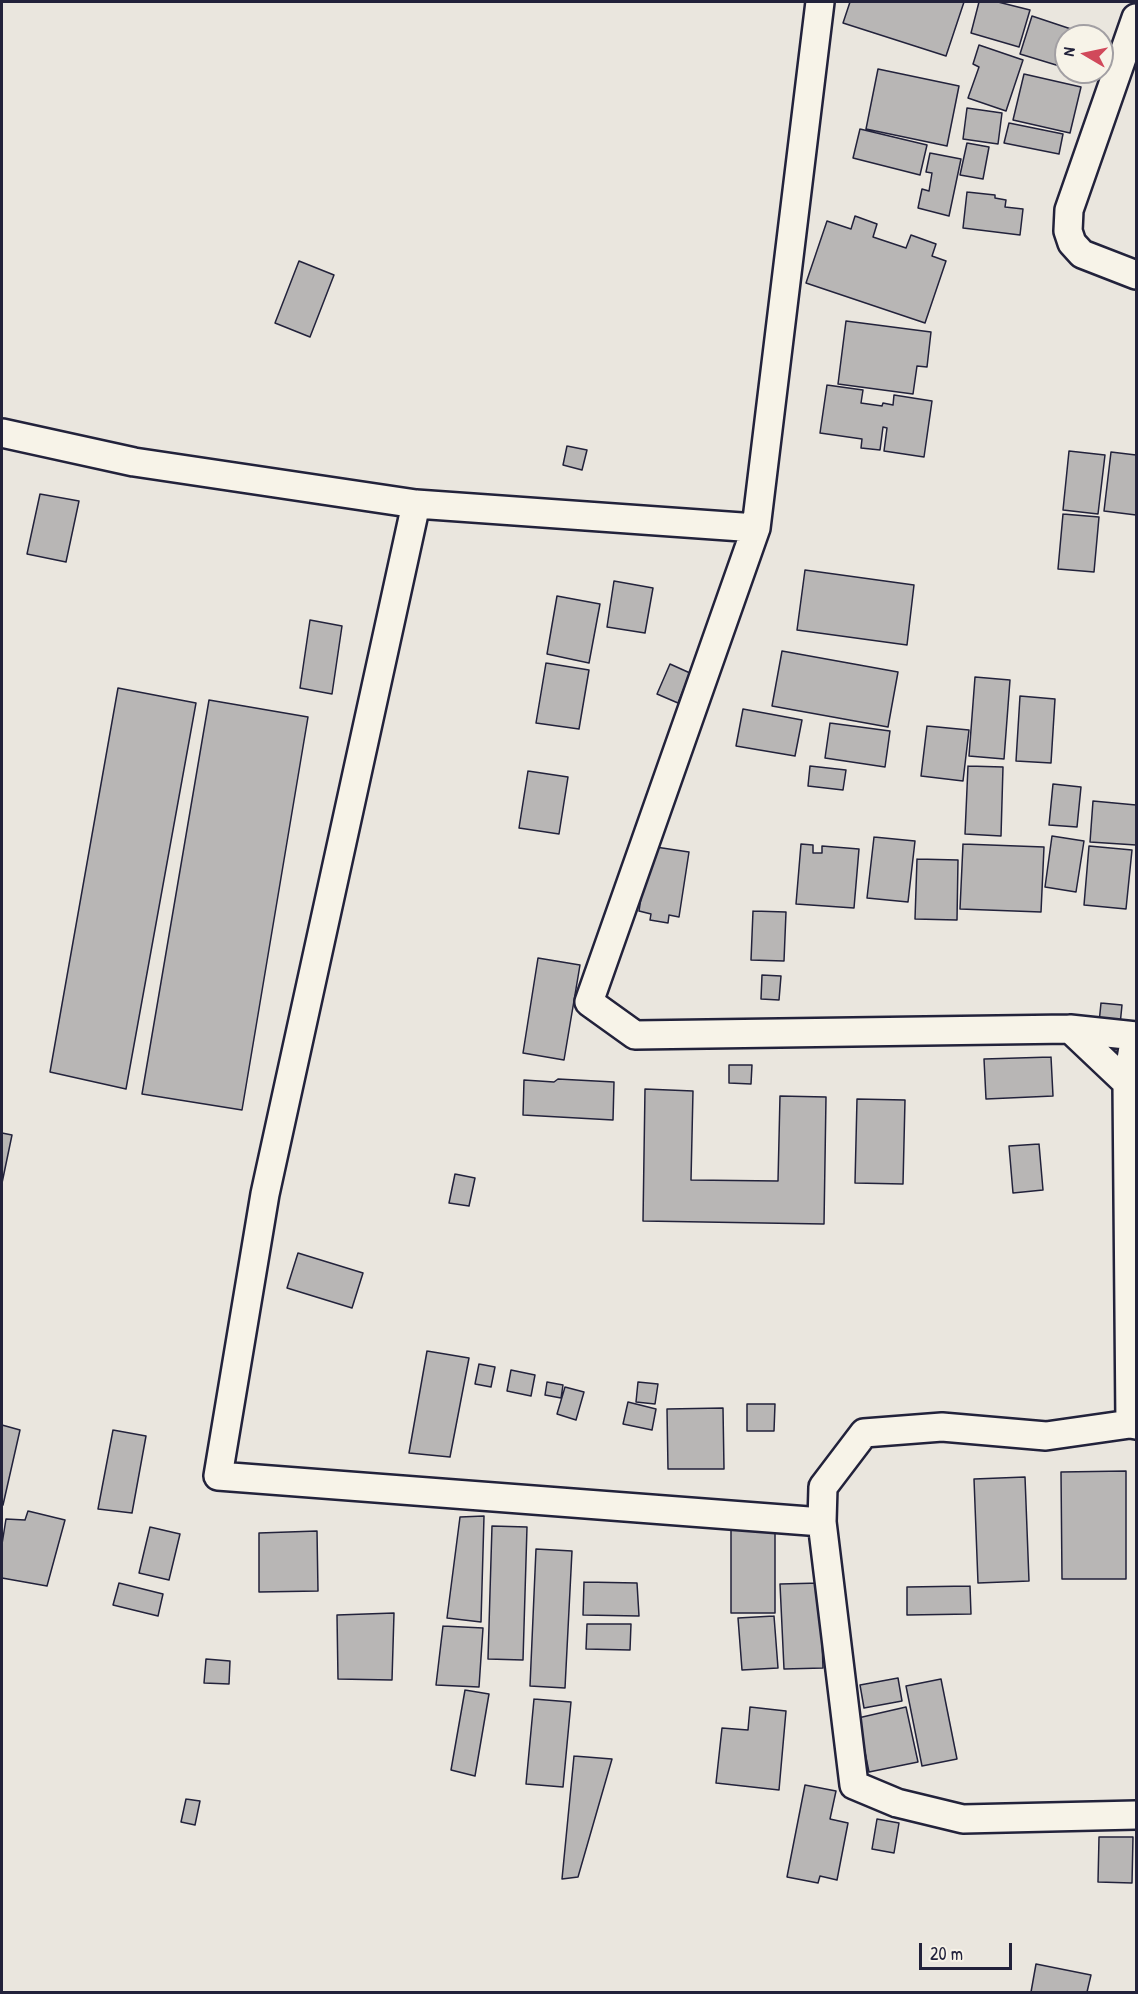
<!DOCTYPE html>
<html>
<head>
<meta charset="utf-8">
<style>
	body { margin:0 }
	#map { position:relative; width:1138px; height:1994px; overflow:hidden; background:#eae6de; font-family:"Patrick Hand",sans-serif }
	canvas { display:block }
	.frame { position:absolute; inset:0; border:3px solid #22223b; pointer-events:none }
	.north { position:absolute; left:1054px; top:24px; width:60px; height:60px; box-sizing:border-box; background:#f7f3e8; border:2px solid #a29fa3; border-radius:50%; rotate:279deg; font-size:16px; font-weight:700; line-height:24px; text-align:center; color:#22223b }
	.north::after { content:''; display:block; margin:auto; width:21px; height:27px; background:#d1495b; clip-path:polygon(50% 0,100% 100%,50% 72%,0 100%) }
	.scale { position:absolute; left:919px; top:1943px; width:93px; height:27px; box-sizing:border-box; border:3px solid #22223b; border-top:0; padding-left:8px; font-size:18px; line-height:21px; white-space:nowrap; color:#22223b; -webkit-text-stroke:4px #f7f3e8; paint-order:stroke }
</style>
</head>
<body>
<div id="map">
<canvas width="1138" height="1994"></canvas>
<div class="frame"></div>
<div class="north">N</div>
<div class="scale">20 m</div>
</div>
<script>
const c = document.querySelector('canvas').getContext('2d');
c.lineJoin = 'round';
function paint(path, color) {
  c.fillStyle = color;
  c.fill(path, 'evenodd');
}
function shape(rows) {
  const path = new Path2D();
  for (const r of rows) {
    path.moveTo(r[0], r[1]);
    for (let i = 2; i < r.length; i += 2) path.lineTo(r[i], r[i + 1]);
  }
  return path;
}
function strokePath(path, color, width, dash) {
  c.strokeStyle = color;
  c.lineWidth = width;
  c.lineCap = dash ? 'butt' : 'round';
  c.setLineDash(dash || []);
  c.stroke(path);
}
const building = shape([
	[850,2,964,2,946,56,843,23,850,2],
	[979,2,998,2,1030,10,1019,47,971,33,979,2],
	[1032,16,1080,32,1078,36,1066,36,1066,68,1020,54,1032,16],
	[979,45,1023,60,1006,111,968,98,979,67,973,64,979,45],
	[878,69,959,86,947,146,866,129,878,69],
	[1024,74,1081,87,1070,133,1013,120,1024,74],
	[967,108,1002,113,998,144,963,139,967,108],
	[1009,123,1063,134,1059,154,1004,143,1009,123],
	[860,129,927,145,920,175,853,158,860,129],
	[967,143,989,147,983,179,960,175,967,143],
	[930,153,961,159,949,216,918,208,922,189,929,191,932,173,926,172,930,153],
	[967,192,995,195,995,198,1006,200,1005,207,1023,209,1020,235,963,228,967,192],
	[855,216,877,224,873,237,906,248,911,235,936,244,932,256,946,261,925,323,806,283,827,221,851,229,855,216],
	[299,261,334,275,310,337,275,323,299,261],
	[846,321,931,332,927,367,917,366,913,394,838,384,846,321],
	[827,385,863,390,861,403,882,406,883,403,893,405,894,395,932,401,924,457,884,451,887,428,883,427,880,450,861,448,862,439,820,433,827,385],
	[567,446,587,450,582,470,563,465,567,446],
	[1069,451,1105,455,1098,514,1063,510,1069,451],
	[1111,452,1136,455,1136,515,1104,511,1111,452],
	[40,494,79,501,66,562,27,554,40,494],
	[1063,514,1099,517,1094,572,1058,569,1063,514],
	[805,570,914,585,907,645,797,630,805,570],
	[614,581,653,588,645,633,607,627,614,581],
	[557,596,600,604,589,663,547,654,557,596],
	[310,620,342,626,332,694,300,688,310,620],
	[782,651,898,672,888,727,772,706,782,651],
	[546,663,589,670,579,729,536,723,546,663],
	[670,664,690,673,678,703,657,694,670,664],
	[975,677,1010,680,1004,759,969,756,975,677],
	[118,688,196,703,126,1089,50,1072,118,688],
	[1020,696,1055,699,1051,763,1016,761,1020,696],
	[209,700,308,717,242,1110,142,1094,209,700],
	[743,709,802,720,795,756,736,746,743,709],
	[830,723,890,731,885,767,825,758,830,723],
	[927,726,969,730,963,781,921,776,927,726],
	[810,766,846,770,843,790,808,786,810,766],
	[968,766,1003,767,1001,836,965,834,968,766],
	[528,771,568,777,559,834,519,828,528,771],
	[1053,784,1081,787,1077,827,1049,825,1053,784],
	[1093,801,1136,805,1136,845,1090,842,1093,801],
	[1052,836,1084,841,1076,892,1045,887,1052,836],
	[874,837,915,841,908,902,867,898,874,837],
	[801,844,813,845,813,853,822,853,822,846,859,849,854,908,796,904,801,844],
	[963,844,1044,847,1041,912,960,909,963,844],
	[649,846,689,852,679,917,669,915,668,923,650,920,651,914,639,911,649,846],
	[1089,846,1132,850,1126,909,1084,905,1089,846],
	[917,859,958,860,957,920,915,919,917,859],
	[753,911,786,912,784,961,751,960,753,911],
	[538,958,580,965,564,1060,523,1053,538,958],
	[762,975,781,976,779,1000,761,999,762,975],
	[1101,1003,1122,1005,1120,1025,1099,1023,1101,1003],
	[1051,1057,1053,1096,986,1099,984,1059,1051,1057],
	[729,1065,752,1065,751,1084,729,1083,729,1065],
	[558,1079,614,1082,613,1120,523,1115,524,1080,554,1082,558,1079],
	[645,1089,693,1091,691,1180,778,1181,780,1096,826,1097,824,1224,643,1221,645,1089],
	[857,1099,905,1100,903,1184,855,1183,857,1099],
	[2,1133,12,1135,2,1183,2,1133],
	[1039,1144,1043,1190,1013,1193,1009,1146,1039,1144],
	[455,1174,475,1178,469,1206,449,1203,455,1174],
	[298,1253,363,1273,352,1308,287,1288,298,1253],
	[427,1351,469,1358,450,1457,409,1453,427,1351],
	[479,1364,495,1367,491,1387,475,1384,479,1364],
	[511,1370,535,1375,531,1396,507,1391,511,1370],
	[547,1382,563,1385,561,1398,545,1395,547,1382],
	[638,1382,658,1384,655,1404,636,1402,638,1382],
	[565,1387,584,1392,576,1420,557,1414,565,1387],
	[628,1402,656,1409,652,1430,623,1424,628,1402],
	[747,1404,775,1404,774,1431,747,1431,747,1404],
	[723,1408,724,1469,668,1469,667,1409,723,1408],
	[2,1425,20,1430,3,1505,2,1504,2,1425],
	[113,1430,146,1436,132,1513,98,1509,113,1430],
	[1126,1471,1126,1579,1062,1579,1061,1472,1126,1471],
	[1025,1477,1029,1581,978,1583,974,1479,1025,1477],
	[28,1511,65,1520,47,1586,2,1578,2,1544,6,1519,25,1520,28,1511],
	[484,1516,481,1622,447,1618,460,1517,484,1516],
	[492,1526,527,1527,523,1660,488,1659,492,1526],
	[150,1527,180,1534,169,1580,139,1573,150,1527],
	[775,1529,775,1613,731,1613,731,1530,775,1529],
	[317,1531,318,1591,259,1592,259,1533,317,1531],
	[536,1549,572,1551,565,1688,530,1686,536,1549],
	[584,1582,637,1583,639,1616,583,1615,584,1582],
	[119,1583,163,1594,158,1616,113,1605,119,1583],
	[820,1583,823,1668,784,1669,780,1584,820,1583],
	[970,1586,971,1614,907,1615,907,1587,970,1586],
	[394,1613,392,1680,338,1679,337,1615,394,1613],
	[774,1616,778,1668,742,1670,738,1618,774,1616],
	[587,1624,631,1624,630,1650,586,1649,587,1624],
	[443,1626,483,1628,479,1687,436,1685,443,1626],
	[206,1659,230,1661,229,1684,204,1683,206,1659],
	[898,1678,902,1701,864,1708,860,1685,898,1678],
	[941,1679,957,1759,922,1766,906,1686,941,1679],
	[465,1690,489,1694,475,1776,451,1770,465,1690],
	[534,1699,571,1702,563,1787,526,1784,534,1699],
	[750,1707,786,1711,779,1790,716,1783,722,1728,748,1730,750,1707],
	[906,1707,918,1762,869,1772,858,1718,906,1707],
	[574,1756,612,1759,578,1877,562,1879,574,1756],
	[805,1785,836,1791,830,1819,848,1823,837,1880,820,1876,818,1883,787,1877,805,1785],
	[186,1799,200,1801,195,1825,181,1822,186,1799],
	[877,1819,899,1823,894,1853,872,1849,877,1819],
	[1099,1837,1133,1837,1132,1883,1098,1882,1099,1837],
	[1036,1964,1091,1975,1087,1992,1031,1992,1036,1964]
]);
paint(building, '#b8b6b5');
strokePath(building, '#22223b', 1.5);
const minor = shape([
	[820,2,756,528,589,1002,635,1035,1070,1029,1136,1036],
	[1136,18,1069,210,1068,231,1072,243,1082,254,1136,275],
	[2,433,134,462,416,504,756,528],
	[416,504,265,1194,218,1476,822,1522,854,1785,897,1803,963,1819,1136,1815],
	[1070,1029,1127,1083],
	[1130,1424,1127,1083,1135,1036],
	[822,1522,823,1487,864,1433,942,1427,1046,1436,1130,1424,1136,1425]
]);
strokePath(minor, '#22223b', 32);
strokePath(minor, '#f7f3e8', 27);
</script>
</body>
</html>
